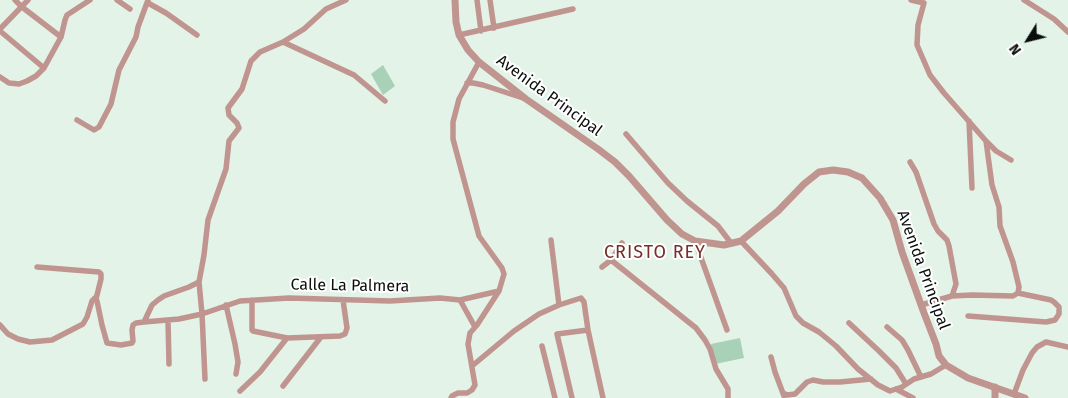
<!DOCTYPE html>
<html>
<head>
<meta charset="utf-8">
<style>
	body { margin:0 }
	#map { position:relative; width:1068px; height:398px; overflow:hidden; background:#e3f3e8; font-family:"Fira Sans",sans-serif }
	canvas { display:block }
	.north { position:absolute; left:1003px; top:15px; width:50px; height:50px; -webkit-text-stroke:4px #fff; paint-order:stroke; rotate:234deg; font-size:14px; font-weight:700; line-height:20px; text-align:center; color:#0a0f0c }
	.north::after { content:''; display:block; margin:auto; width:18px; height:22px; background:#0a0f0c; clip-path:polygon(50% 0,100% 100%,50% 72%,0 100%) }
</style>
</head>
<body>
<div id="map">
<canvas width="1068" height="398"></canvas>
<div class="north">N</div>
</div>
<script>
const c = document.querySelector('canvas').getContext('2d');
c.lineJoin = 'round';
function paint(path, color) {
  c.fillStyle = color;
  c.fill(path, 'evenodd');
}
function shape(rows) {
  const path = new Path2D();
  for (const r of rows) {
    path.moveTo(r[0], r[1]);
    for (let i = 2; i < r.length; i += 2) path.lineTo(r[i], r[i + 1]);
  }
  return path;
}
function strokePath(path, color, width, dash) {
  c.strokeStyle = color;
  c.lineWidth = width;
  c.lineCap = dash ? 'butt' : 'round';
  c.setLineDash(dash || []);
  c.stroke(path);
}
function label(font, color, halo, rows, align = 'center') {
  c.font = font + ' "Fira Sans",sans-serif';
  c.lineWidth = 4;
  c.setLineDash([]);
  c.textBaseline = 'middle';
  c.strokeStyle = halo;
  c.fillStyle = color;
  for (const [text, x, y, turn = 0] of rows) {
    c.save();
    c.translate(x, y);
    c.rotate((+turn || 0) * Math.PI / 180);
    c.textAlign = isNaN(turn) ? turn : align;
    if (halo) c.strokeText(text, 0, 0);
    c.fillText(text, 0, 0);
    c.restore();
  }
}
paint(shape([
	[383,65,395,86,383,95,371,74],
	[740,338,744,358,715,364,711,344]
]), '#a9d1b7');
strokePath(shape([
	[15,0,22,7,61,37],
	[117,0,130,9],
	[346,0,326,9,304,29,283,42,354,75,385,101],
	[477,0,481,31],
	[490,0,494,28],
	[911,0,924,3],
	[1024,0,1054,19,1068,32],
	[148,3,166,13,197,35],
	[924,3,918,25,917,45,930,75,944,93,986,141,996,151,1011,160],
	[0,29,28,0],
	[0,31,44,68],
	[459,35,573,9],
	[0,77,9,83,19,84,27,81,36,76,44,68,61,37,65,20,67,15,90,0],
	[467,83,473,83,483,85,523,98],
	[77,120,94,130,99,127,111,104,119,70,136,37,138,27,148,0],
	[969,121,972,188],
	[626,134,668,183,687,201,718,226,731,243],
	[910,162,916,172,934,224,938,231,947,240,949,246,956,284,952,296],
	[551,240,559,305],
	[695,241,727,330],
	[741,241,772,274,784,288,796,316,803,323,819,332,836,346,858,369,878,385,890,391,902,387,914,379,931,374,946,365],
	[611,260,696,328,705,340,710,349,716,369,728,389,728,398],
	[37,267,99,272,101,274,101,279,96,299],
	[602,267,611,260,622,243],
	[252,300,252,330,253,331,287,338,340,336,345,334,347,328,343,300],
	[460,300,475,327],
	[226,305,235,344,238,362,236,374],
	[921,305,952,296,972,295,1013,296,1018,293,1019,287,1013,262,1000,226,999,207,992,185,986,141],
	[968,316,1046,322,1055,320,1059,314,1059,307,1054,302,1051,300,1018,293],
	[168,320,169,364],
	[144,322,179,319,202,314,240,301,289,298,390,301,440,298,460,300,499,291],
	[849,323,879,351,896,368,906,384],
	[0,325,8,334,18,339,30,342,52,340,83,324,87,317,92,301,95,298,97,301,102,325,107,343,121,345,132,343,133,341,132,330,133,325,136,323,144,322,152,305,158,300,164,296,189,287,199,282],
	[887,327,902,340,908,350,921,377],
	[542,346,555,398],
	[771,357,775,372,784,396],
	[472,366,514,331,539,314,559,305,581,298,584,302,588,330,603,398],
	[205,379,202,314,199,282,204,255,208,220,226,169,229,141,239,128,237,123,229,115,228,108,242,89,251,61,260,52,283,42],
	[283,386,321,337],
	[896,389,913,398],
	[240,391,260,372,287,338],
	[783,393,787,395,795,394,807,382,813,380,823,382,840,382,871,379],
	[1014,394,1023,370,1032,353,1037,347,1046,342,1068,347],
	[451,398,452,396,458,393,467,393,472,390,475,385,468,344,470,333,477,325,499,291,504,274,502,268,479,236,453,139,453,122,459,99,479,62],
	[572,398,557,334,588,330]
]), '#c1958f', 5.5);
strokePath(shape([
	[455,0,456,22,459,35,468,50,479,62,526,99,598,149,615,162,629,176,667,220,682,234,695,241,724,245,741,241,778,211,804,184,819,172,833,170,848,172,862,178,880,198,893,220,902,252,924,313,936,344,939,356,946,365,968,378,1025,398],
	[995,398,995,387]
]), '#c1958f', 7);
label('16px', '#0a0f0c', '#fff', [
	["Avenida Principal",549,96,36],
	["Avenida Principal",923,270,70],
	["Calle La Palmera",350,286,1]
]);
c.letterSpacing = '1px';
label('18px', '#752f2a', '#fff', [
	["CRISTO REY",655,253]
]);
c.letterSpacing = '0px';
</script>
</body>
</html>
